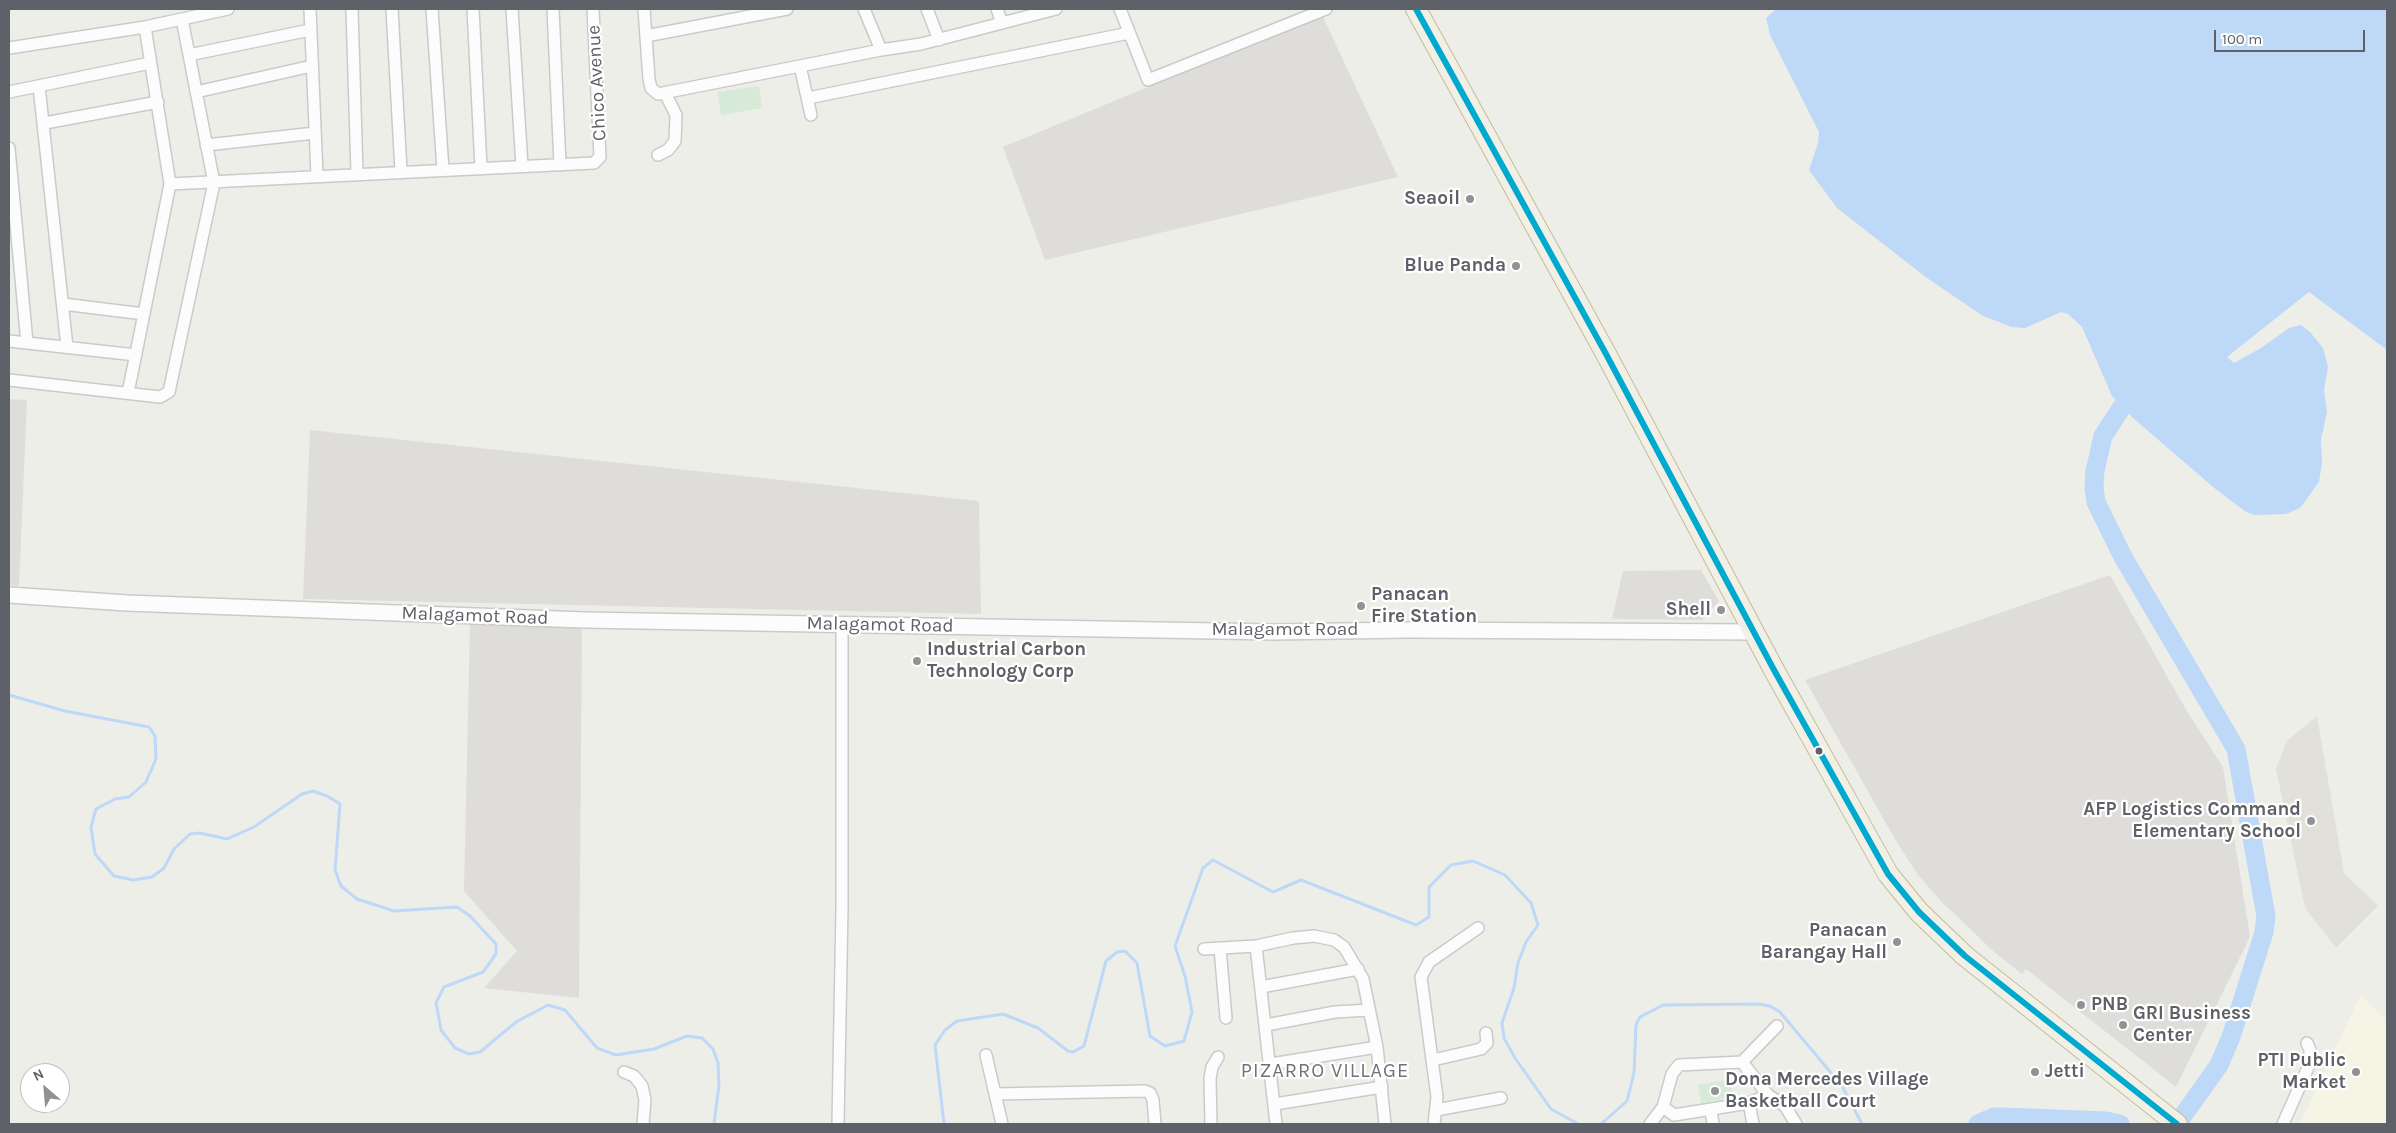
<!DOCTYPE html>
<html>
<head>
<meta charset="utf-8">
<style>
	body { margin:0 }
	#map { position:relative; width:2396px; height:1133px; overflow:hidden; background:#eeeee9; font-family:Karla,sans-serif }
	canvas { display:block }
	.frame { position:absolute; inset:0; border:10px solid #5e6167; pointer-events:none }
	.north { position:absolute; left:20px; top:1063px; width:50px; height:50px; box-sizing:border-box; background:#fff; border:1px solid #bfc0c2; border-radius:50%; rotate:333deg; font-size:14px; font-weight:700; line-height:20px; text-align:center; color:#5e6167 }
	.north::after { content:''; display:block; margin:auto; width:18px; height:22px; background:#909294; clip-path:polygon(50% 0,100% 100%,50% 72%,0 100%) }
	.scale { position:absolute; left:2214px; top:30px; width:151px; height:22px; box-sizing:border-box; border:2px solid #5e6167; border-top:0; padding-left:6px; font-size:15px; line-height:18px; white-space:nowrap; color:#5e6167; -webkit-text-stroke:4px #fff; paint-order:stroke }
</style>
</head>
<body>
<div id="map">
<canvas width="2396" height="1133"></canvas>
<div class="frame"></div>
<div class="north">N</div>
<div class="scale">100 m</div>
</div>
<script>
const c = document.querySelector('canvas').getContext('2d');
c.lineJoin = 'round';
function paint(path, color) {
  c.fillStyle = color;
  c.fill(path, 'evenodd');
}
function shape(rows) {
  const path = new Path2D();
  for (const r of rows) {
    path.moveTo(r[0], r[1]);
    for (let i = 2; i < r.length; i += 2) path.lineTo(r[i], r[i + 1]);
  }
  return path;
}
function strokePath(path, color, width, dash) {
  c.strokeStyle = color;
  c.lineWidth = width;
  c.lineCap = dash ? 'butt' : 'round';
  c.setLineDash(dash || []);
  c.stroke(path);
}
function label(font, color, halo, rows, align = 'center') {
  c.font = font + ' Karla,sans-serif';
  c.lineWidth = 4.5;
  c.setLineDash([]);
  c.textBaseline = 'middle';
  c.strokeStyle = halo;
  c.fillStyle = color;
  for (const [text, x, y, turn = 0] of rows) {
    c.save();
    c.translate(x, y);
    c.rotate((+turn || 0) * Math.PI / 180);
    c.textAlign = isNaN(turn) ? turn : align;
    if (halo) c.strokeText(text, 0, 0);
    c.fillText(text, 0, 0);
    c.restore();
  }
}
paint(shape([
	[2361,994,2387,1020,2387,1124,2300,1124]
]), '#f6f4e4');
paint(shape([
	[1322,15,1398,177,1045,260,1003,147],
	[9,399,27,400,19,586,9,585],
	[310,430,979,501,981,614,303,599],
	[1701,570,1719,601,1702,620,1612,619,1623,571],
	[2110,575,2185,708,2223,767,2250,937,2176,1087,2026,969,2022,974,1993,951,1941,901,1918,875,1896,841,1805,680],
	[470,623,582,627,579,998,484,988,517,951,464,891]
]), '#deddd9');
paint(shape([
	[2317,716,2344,873,2378,906,2336,948,2305,908,2276,769,2287,741]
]), '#e1e0d9');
paint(shape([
	[759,86,762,108,721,115,718,92],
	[1730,1079,1733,1097,1701,1103,1698,1085]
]), '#d7ead7');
paint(shape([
	[1776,9,2387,9,2387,350,2309,292,2227,357,2234,363,2261,348,2289,328,2301,325,2310,332,2323,348,2328,367,2324,390,2327,412,2321,440,2322,463,2319,482,2300,508,2286,514,2255,515,2246,512,2213,487,2133,418,2112,396,2082,327,2068,314,2061,312,2025,328,2012,327,1983,316,1927,278,1837,208,1809,170,1818,143,1819,132,1770,35,1766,18]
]), '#bed8f7');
strokePath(shape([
	[9,695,65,711,149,727,155,736,156,759,146,782,129,797,115,799,96,809,91,827,95,854,114,876,133,880,152,877,164,868,174,849,190,834,200,833,227,839,254,827,302,794,313,791,327,796,340,804,335,870,341,886,357,899,394,911,457,907,470,916,496,944,496,954,483,972,444,987,436,1003,441,1030,455,1048,469,1054,480,1052,516,1022,548,1005,565,1010,597,1048,616,1055,654,1049,687,1036,702,1038,713,1049,718,1063,719,1085,714,1124],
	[944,1124,935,1045,945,1030,957,1021,1003,1014,1038,1028,1068,1051,1073,1052,1084,1046,1106,961,1117,952,1125,951,1137,963,1150,1036,1165,1046,1184,1041,1192,1012,1185,976,1175,946,1203,868,1213,860,1273,892,1301,880,1416,925,1429,917,1429,887,1451,865,1473,861,1505,875,1531,903,1538,925,1526,942,1518,963,1514,988,1502,1023,1504,1038,1515,1058,1551,1109,1578,1124],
	[1601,1124,1627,1101,1634,1073,1636,1025,1640,1017,1663,1005,1759,1004,1770,1006,1780,1012,1842,1086,1862,1124]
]), '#bed8f7', 3);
strokePath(shape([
	[2122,407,2103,436,2095,471,2094,487,2096,502,2123,557,2236,749,2266,916,2264,932,2231,1037,2219,1065,2177,1124],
	[1978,1124,1994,1117,2003,1117,2106,1121,2120,1124]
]), '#bed8f7', 19);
const minor = shape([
	[310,9,317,175],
	[352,9,357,173],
	[392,9,401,171],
	[432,9,443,170],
	[473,9,481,168],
	[512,9,522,166],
	[553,9,560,165],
	[644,9,649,79,651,88,658,94,881,50,921,44,1056,9],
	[864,9,881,50],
	[927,9,939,40],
	[997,9,1002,23],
	[1120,9,1148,80,1326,9],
	[646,36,787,9],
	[9,48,145,27,228,9],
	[189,55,310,30],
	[800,66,811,115],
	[39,86,67,347],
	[9,92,150,63],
	[196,92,312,66],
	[808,98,1129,33],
	[45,123,158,102],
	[206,145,315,133],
	[9,148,27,343],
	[658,155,668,150,675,141,676,115,665,93],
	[170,184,594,163,600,157,593,9],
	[63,304,144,314],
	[9,341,136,355],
	[9,380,160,397,169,392,214,183,182,19],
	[128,393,170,184,145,27],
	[1256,946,1276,1124],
	[1220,948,1226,1018],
	[1204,949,1256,946,1293,938,1314,936,1334,940,1344,947,1363,979,1377,1047,1385,1124],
	[1261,987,1358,969],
	[1266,1025,1335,1012,1369,1010],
	[986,1055,1002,1124],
	[1433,1060,1481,1049,1487,1043,1486,1033],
	[1742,1062,1768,1095,1785,1106,1796,1124],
	[1271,1064,1377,1047],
	[624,1072,634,1076,642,1086,645,1100,643,1124],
	[995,1094,1145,1091,1150,1093,1153,1100,1155,1124],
	[1749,1103,1753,1124],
	[1275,1104,1382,1087],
	[1663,1107,1674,1115,1749,1103,1768,1095],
	[1436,1110,1501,1098],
	[1711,1110,1713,1124],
	[838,1124,842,908,842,624],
	[1211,1124,1210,1079,1212,1067,1218,1057],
	[1434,1124,1437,1097,1421,977,1429,962,1478,928],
	[1650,1124,1663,1107,1672,1074,1679,1065,1742,1062,1777,1026],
	[2283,1124,2310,1063,2310,1050,2307,1043]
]);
const tertiary = shape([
	[9,595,127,603,584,620,1273,632,1409,630,1753,632]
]);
const trunk = shape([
	[1416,9,1606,354,1774,670,1888,874,1919,912,1965,956,2177,1124]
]);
strokePath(minor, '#cacaca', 14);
strokePath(tertiary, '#cacaca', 18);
strokePath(trunk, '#c6bc96', 22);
strokePath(minor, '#fcfcfc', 11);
strokePath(tertiary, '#fcfcfc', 15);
strokePath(trunk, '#f2f0e6', 20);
strokePath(shape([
	[1416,9,1606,354,1774,670,1888,874,1919,912,1965,956,2177,1124]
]), '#00a9ce', 6);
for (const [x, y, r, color] of [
	[1470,199,5,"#909294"],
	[1516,266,5,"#909294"],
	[1361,606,5,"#909294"],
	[1721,610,5,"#909294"],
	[917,661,5,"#909294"],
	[1819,751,4.5,"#5e6167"],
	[2311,821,5,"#909294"],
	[1897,942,5,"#909294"],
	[2081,1005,5,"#909294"],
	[2123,1025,5,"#909294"],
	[2035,1072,5,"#909294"],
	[2356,1072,5,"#909294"],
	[1715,1091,5,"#909294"]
]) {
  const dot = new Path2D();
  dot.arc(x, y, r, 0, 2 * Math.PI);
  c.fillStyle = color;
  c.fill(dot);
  strokePath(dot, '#fff', 2);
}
label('19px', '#5e6167', '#fff', [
	["Chico Avenue",597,83,-93],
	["Malagamot Road",475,616,2],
	["Malagamot Road",880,625,1],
	["Malagamot Road",1285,630]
]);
label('bold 19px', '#5e6167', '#fff', [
	["Seaoil",1460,199],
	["Blue Panda",1506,266],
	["Panacan",1371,595,"left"],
	["Fire Station",1371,617,"left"],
	["Shell",1711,610],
	["Industrial Carbon",927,650,"left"],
	["Technology Corp",927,672,"left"],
	["AFP Logistics Command",2301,810],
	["Elementary School",2301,832],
	["Panacan",1887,931],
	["Barangay Hall",1887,953],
	["PNB",2091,1005,"left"],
	["GRI Business",2133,1014,"left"],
	["Center",2133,1036,"left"],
	["PTI Public",2346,1061],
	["Market",2346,1083],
	["Jetti",2045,1072,"left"],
	["Dona Mercedes Village",1725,1080,"left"],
	["Basketball Court",1725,1102,"left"]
], 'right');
c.letterSpacing = '1px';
label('20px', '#6f7379', '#fff', [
	["PIZARRO VILLAGE",1325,1071]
]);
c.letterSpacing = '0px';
</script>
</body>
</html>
